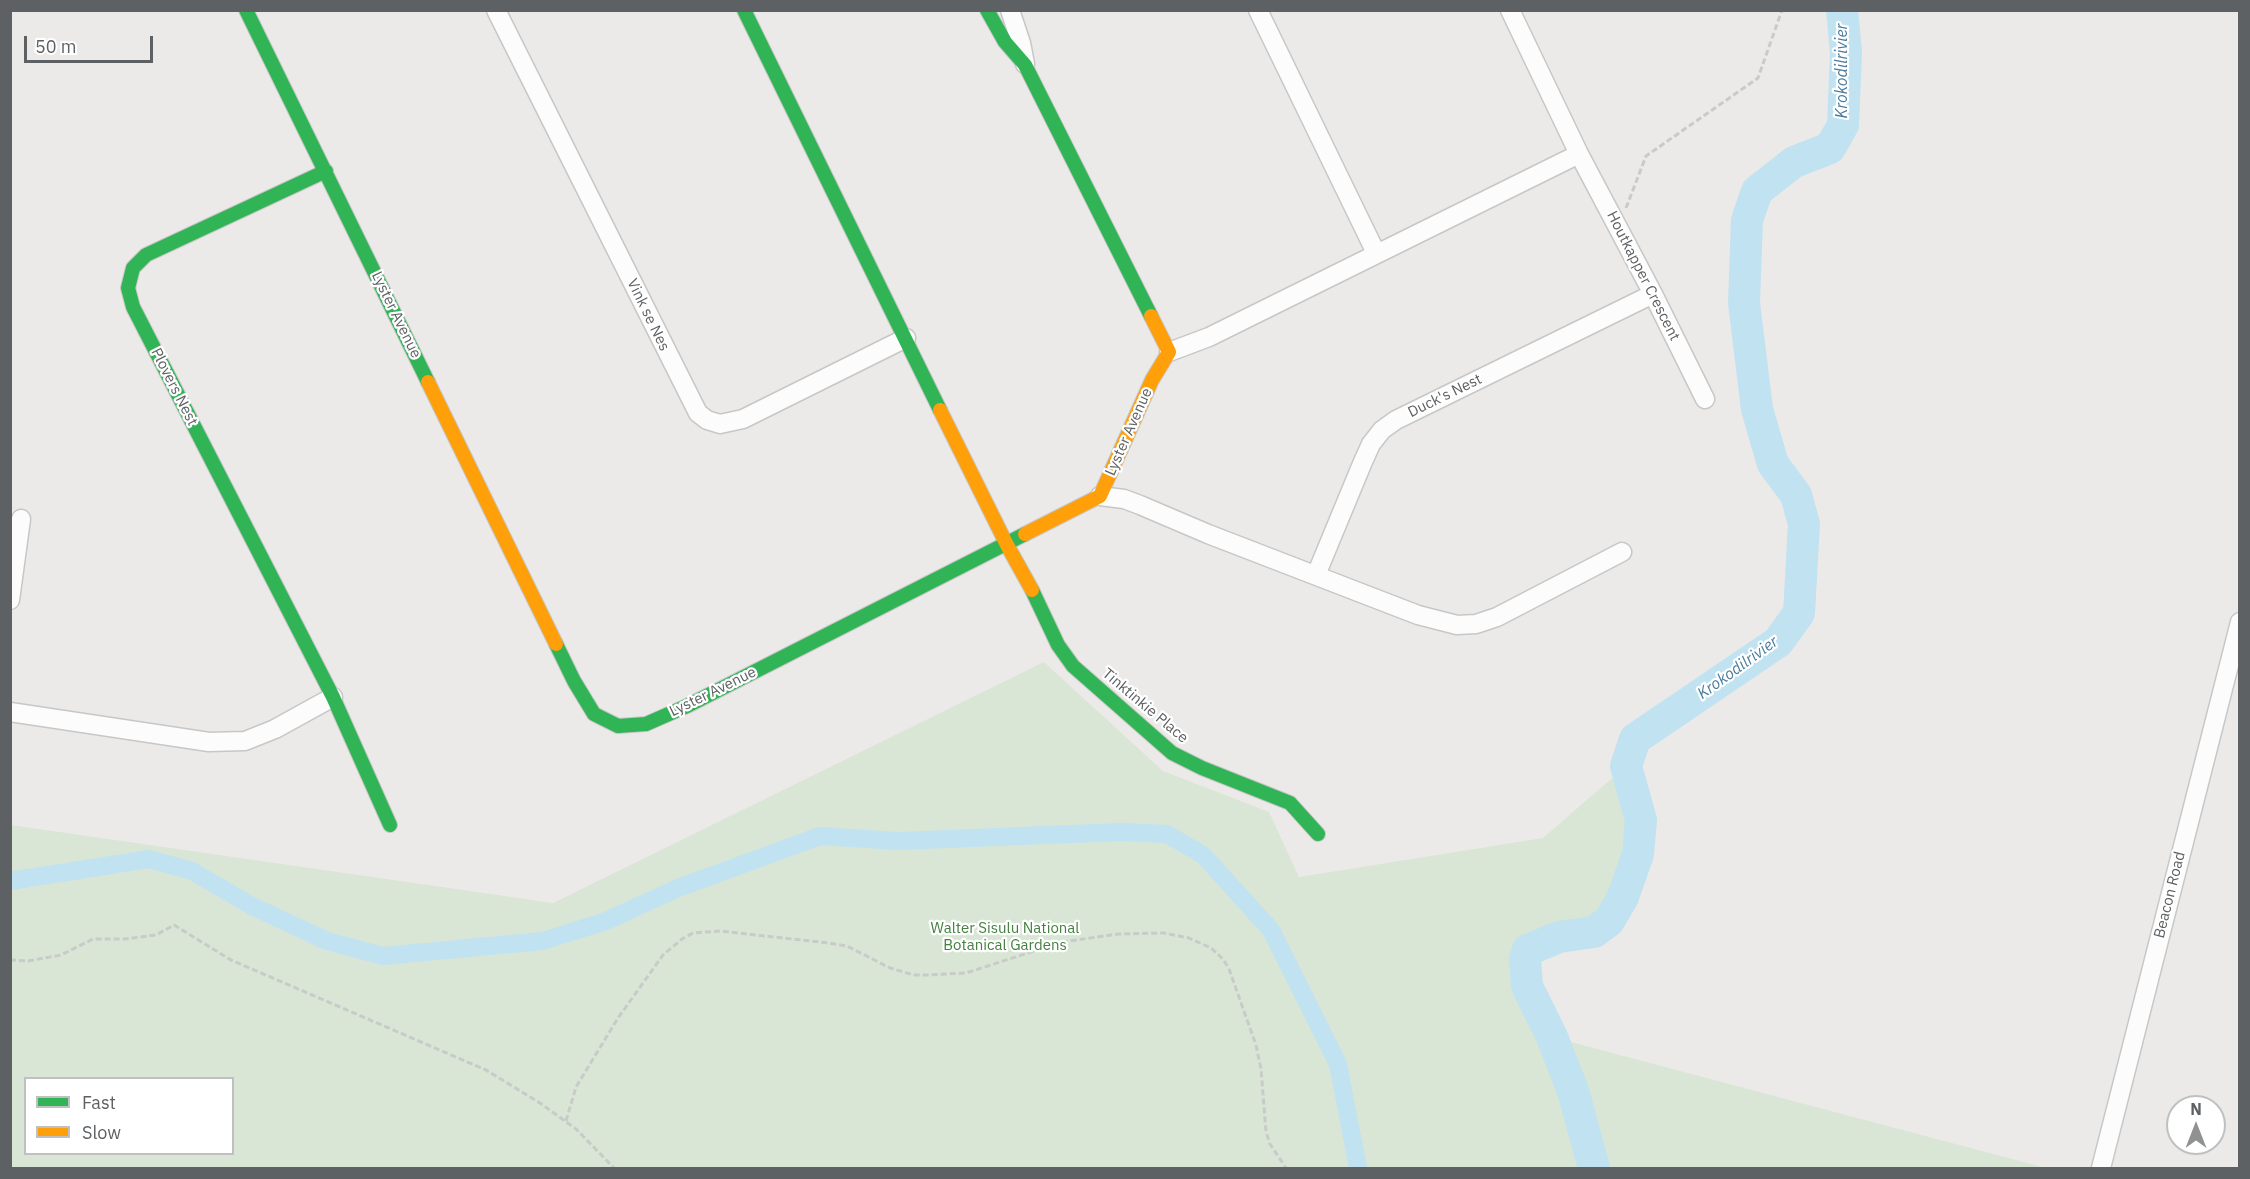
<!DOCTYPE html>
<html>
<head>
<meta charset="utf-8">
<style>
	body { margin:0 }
	#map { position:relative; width:2250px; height:1179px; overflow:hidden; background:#eceae8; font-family:"IBM Plex Sans",sans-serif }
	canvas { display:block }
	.frame { position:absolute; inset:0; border:12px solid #5e6164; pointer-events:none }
	.legend { position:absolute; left:24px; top:1077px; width:210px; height:78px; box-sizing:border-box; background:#fff; border:2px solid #bfc0c1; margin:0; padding:8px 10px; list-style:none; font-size:18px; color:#5e6164 }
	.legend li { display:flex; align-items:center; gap:12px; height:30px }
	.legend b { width:30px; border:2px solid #bfc0c1 }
	.north { position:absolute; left:2166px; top:1095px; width:60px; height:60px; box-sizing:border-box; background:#fff; border:2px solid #bfc0c1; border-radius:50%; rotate:0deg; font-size:16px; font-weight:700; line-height:24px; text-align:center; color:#5e6164 }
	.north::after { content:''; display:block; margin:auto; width:21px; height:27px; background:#909192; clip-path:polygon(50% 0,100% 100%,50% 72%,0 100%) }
	.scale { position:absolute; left:24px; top:36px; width:129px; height:27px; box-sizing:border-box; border:3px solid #5e6164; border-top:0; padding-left:8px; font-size:18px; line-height:21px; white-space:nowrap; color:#5e6164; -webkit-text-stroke:4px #fff; paint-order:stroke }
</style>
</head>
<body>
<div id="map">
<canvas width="2250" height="1179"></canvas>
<div class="frame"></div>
<ul class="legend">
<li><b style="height:8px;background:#30b455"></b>Fast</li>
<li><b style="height:8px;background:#ff9f0a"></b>Slow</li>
</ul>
<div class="north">N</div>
<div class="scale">50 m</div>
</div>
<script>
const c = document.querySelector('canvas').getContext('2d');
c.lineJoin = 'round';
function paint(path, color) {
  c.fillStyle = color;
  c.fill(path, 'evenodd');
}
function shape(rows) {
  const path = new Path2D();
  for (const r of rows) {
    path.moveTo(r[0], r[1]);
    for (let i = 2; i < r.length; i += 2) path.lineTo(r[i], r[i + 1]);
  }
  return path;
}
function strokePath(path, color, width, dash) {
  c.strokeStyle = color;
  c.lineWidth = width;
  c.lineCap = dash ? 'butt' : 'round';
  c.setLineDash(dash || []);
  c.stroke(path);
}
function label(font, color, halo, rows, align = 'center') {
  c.font = font + ' "IBM Plex Sans",sans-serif';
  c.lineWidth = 4.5;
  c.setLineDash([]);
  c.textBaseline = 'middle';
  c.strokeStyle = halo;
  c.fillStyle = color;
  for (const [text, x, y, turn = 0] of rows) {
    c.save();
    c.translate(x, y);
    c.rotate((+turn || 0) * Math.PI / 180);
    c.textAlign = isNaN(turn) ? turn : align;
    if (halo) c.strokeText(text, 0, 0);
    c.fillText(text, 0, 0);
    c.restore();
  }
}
paint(shape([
	[1044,662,1163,771,1269,812,1299,877,1543,838,1626,766,1644,810,1638,854,1609,921,1582,934,1528,950,1526,979,1552,1037,2046,1168,11,1168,11,825,553,903],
	[26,1078,232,1078,232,1154,26,1154]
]), '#d9e6d5');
strokePath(shape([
	[10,881,149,859,192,871,252,906,327,941,383,956,543,941,606,921,678,888,820,836,898,841,1121,832,1167,834,1203,855,1271,930,1338,1064,1358,1168]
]), '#c1e2f1', 18);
strokePath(shape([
	[1594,1168,1573,1091,1552,1037,1527,986,1525,959,1528,950,1559,937,1594,932,1609,921,1623,897,1638,854,1641,820,1626,766,1635,739,1778,642,1799,613,1804,524,1796,495,1773,464,1757,409,1744,303,1747,220,1757,191,1794,162,1830,148,1843,125,1846,53,1842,10]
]), '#c1e2f1', 32);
const street = shape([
	[496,10,698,413,707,420,720,424,743,419,906,338],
	[1010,10,1021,43,1025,64],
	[1258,10,1376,253],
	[1510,10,1579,154,1653,294,1705,399],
	[1169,352,1209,337,1579,154],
	[1100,496,1124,499,1140,505,1208,534,1418,615,1457,625,1476,624,1497,617,1622,552],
	[1316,575,1362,464,1371,444,1382,430,1396,420,1653,294],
	[10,600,21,519],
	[10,712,209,742,245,741,275,729,333,697],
	[2101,1168,2240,622]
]);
const fast = shape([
	[246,10,428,382],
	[744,10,940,410],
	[987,10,1005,42,1025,65,1151,316],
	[326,171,146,255,133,268,128,288,133,307,333,697,390,825],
	[1032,590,1058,645,1073,666,1172,753,1202,768,1290,803,1318,834],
	[556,644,574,681,594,714,618,726,646,724,687,706,1025,534]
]);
const slow = shape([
	[428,382,556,644],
	[940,410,1007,545,1032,590],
	[1025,534,1100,496,1152,380,1169,352,1151,316]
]);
strokePath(street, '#c7c7c7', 21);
strokePath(fast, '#c6c7c7', 16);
strokePath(slow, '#c6c7c7', 16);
strokePath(shape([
	[1626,208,1646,156,1758,78,1782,10],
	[10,960,28,961,61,955,93,939,125,939,156,935,174,925,231,960,486,1070,540,1103,576,1129,614,1168],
	[566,1121,576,1087,618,1018,663,955,682,939,693,933,720,931,829,943,847,946,890,968,914,975,928,975,966,973,1062,942,1118,934,1164,933,1189,938,1211,948,1223,959,1229,969,1256,1045,1261,1069,1266,1132,1270,1144,1286,1168]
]), '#c7cbc9', 3, [6, 3]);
strokePath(street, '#fcfcfc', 18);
strokePath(fast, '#30b455', 14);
strokePath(slow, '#ff9f0a', 14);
label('15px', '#5e6164', '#fff', [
	["Houtkapper Crescent",1643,276,63],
	["Lyster Avenue",396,315,64],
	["Vink se Nes",648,315,64],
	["Plovers Nest",174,387,63],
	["Duck's Nest",1445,396,-26],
	["Lyster Avenue",1129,432,-66],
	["Lyster Avenue",713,692,-26],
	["Tinktinkie Place",1145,706,40],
	["Beacon Road",2170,895,-76]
]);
label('15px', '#448140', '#fff', [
	["Walter Sisulu National",1005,929],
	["Botanical Gardens",1005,946]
]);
label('italic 16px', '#4a7c9d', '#fff', [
	["Krokodilrivier",1842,71,-90],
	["Krokodilrivier",1738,668,-36]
]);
</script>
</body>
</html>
